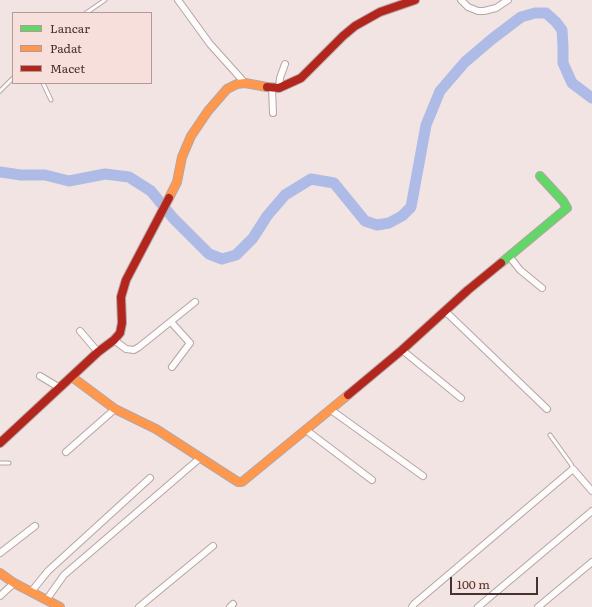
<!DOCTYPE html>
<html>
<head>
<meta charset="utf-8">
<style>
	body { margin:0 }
	#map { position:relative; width:592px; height:607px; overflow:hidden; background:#f1e4e2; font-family:Literata,serif }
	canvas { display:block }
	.legend { position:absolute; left:12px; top:12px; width:140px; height:72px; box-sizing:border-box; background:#f7e0dc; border:1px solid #b19a97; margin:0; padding:5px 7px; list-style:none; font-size:12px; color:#48322f }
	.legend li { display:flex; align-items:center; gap:8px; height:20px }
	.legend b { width:20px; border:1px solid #b19a97 }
	.scale { position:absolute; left:450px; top:577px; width:88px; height:18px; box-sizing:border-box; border:2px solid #48322f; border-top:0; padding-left:5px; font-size:12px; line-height:14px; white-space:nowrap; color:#48322f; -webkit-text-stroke:3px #f7e0dc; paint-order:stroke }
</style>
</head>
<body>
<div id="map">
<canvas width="592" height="607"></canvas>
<ul class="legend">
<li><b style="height:5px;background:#63d668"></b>Lancar</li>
<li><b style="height:5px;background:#ff974d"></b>Padat</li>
<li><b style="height:5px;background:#b3261e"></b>Macet</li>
</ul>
<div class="scale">100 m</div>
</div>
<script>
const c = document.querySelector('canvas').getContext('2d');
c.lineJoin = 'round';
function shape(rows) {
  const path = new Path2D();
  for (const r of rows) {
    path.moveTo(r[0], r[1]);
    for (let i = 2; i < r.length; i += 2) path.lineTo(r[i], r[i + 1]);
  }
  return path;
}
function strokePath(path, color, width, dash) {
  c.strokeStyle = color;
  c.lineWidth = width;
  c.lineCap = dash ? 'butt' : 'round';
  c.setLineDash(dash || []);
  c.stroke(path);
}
strokePath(shape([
	[0,172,21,175,45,175,69,181,105,174,129,177,151,191,173,218,209,254,222,259,236,255,253,238,267,216,285,195,311,179,334,183,365,221,377,225,389,223,402,216,411,207,426,125,440,91,465,62,492,39,521,17,535,13,546,13,556,22,562,30,563,46,563,63,572,83,592,98]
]), '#aebbe6', 11);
const lane = shape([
	[86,13,105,0],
	[43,83,51,100],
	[0,91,13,78],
	[550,435,571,464,573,469],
	[0,463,9,463]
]);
const street = shape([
	[178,0,210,44,245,83],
	[461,0,468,7,478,11,484,11,496,8,508,0],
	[272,88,273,113],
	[279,88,280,78,285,64],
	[509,256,520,270,542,288],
	[445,311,547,409],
	[171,322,190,343,172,367],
	[80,331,98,352],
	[114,340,126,349,134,350,139,347,195,302],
	[402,350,461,398],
	[40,376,60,388],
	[331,410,423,476],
	[306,430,372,480],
	[66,452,115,409],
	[0,553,35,526],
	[31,592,48,571,150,478],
	[0,596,14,583],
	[47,599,64,575,200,458],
	[139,607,213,546],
	[230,607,233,604],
	[412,607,414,604,573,469,592,491],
	[478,607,592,511],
	[538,607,592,562]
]);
const fast = shape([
	[501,263,567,208,563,201,540,176]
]);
const slow = shape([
	[169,198,177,182,182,157,191,136,208,111,227,89,237,84,245,83,267,87],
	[72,377,115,409,156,429,238,482,242,482,348,395],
	[0,573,14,583,60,607]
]);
const jam = shape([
	[267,87,279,88,301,78,343,36,355,26,380,12,415,0],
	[348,395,402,350,468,290,501,263],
	[0,443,98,352,114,340,120,333,122,323,121,297,126,280,169,198]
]);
strokePath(lane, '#b5a6a3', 5);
strokePath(street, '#b5a6a3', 8);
strokePath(fast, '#b5a6a3', 10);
strokePath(slow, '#b5a6a3', 10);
strokePath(jam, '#b5a6a3', 10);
strokePath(lane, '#fdfbfb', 3);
strokePath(street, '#fdfbfb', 6);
strokePath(fast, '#63d668', 8);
strokePath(slow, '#ff974d', 8);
strokePath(jam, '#b3261e', 8);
</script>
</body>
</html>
